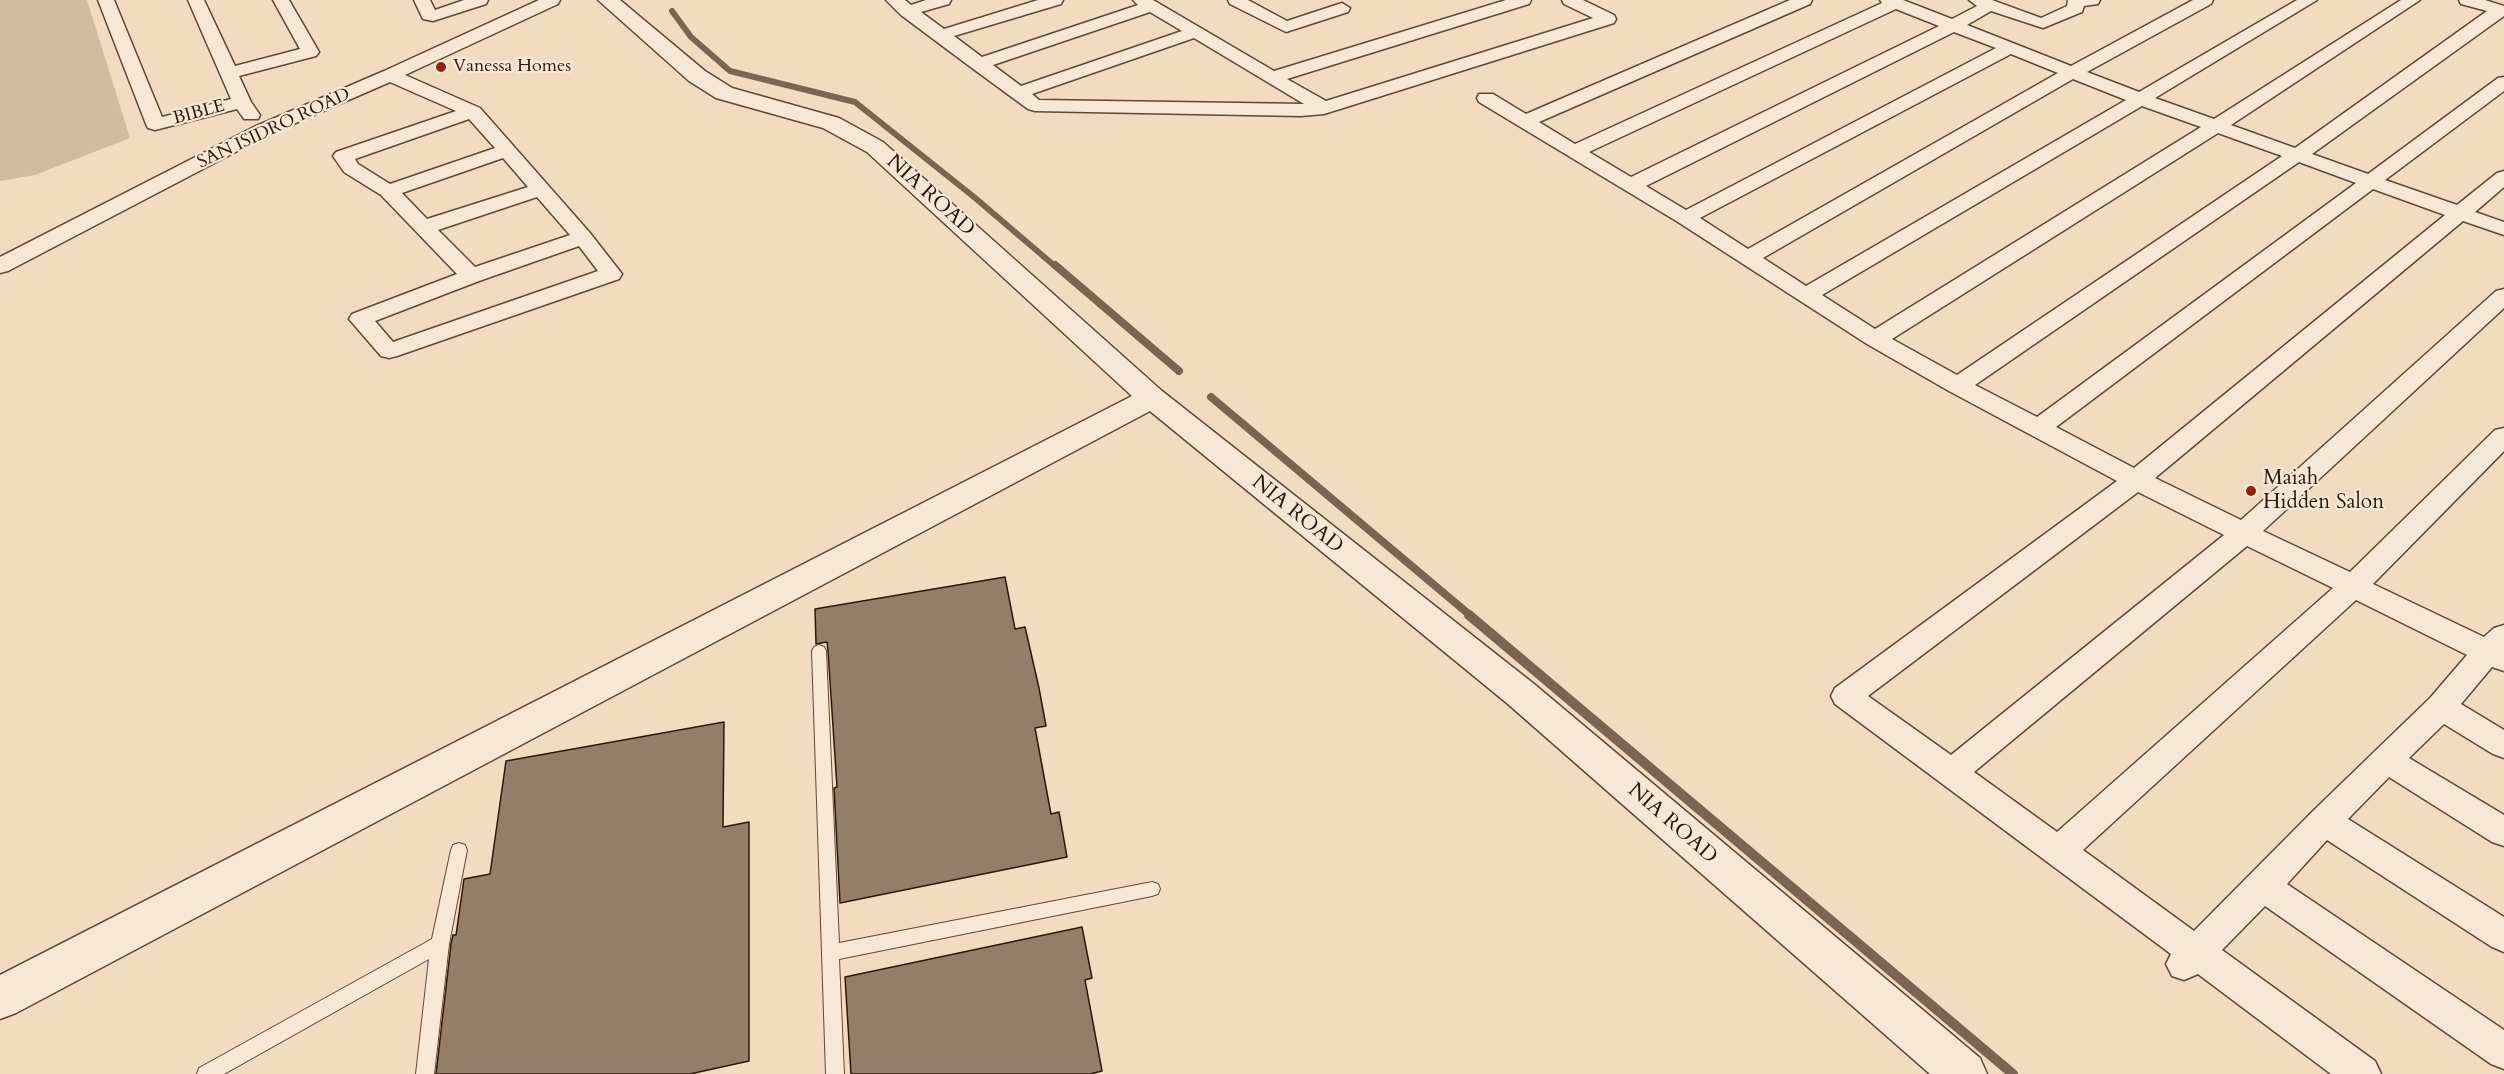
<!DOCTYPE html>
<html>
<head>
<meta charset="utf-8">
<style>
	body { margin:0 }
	canvas { display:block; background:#f1dcbf }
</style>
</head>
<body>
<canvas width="2504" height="1074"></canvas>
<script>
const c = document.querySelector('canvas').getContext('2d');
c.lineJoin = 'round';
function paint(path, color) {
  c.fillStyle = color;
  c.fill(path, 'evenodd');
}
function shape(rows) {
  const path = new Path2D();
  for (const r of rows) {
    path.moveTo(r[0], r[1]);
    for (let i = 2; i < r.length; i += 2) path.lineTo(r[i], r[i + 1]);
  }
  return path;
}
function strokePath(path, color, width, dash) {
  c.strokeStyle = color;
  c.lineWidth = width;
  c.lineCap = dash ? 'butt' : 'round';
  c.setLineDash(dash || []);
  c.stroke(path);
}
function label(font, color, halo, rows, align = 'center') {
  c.font = font + ' Cardo,serif';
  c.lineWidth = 4.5;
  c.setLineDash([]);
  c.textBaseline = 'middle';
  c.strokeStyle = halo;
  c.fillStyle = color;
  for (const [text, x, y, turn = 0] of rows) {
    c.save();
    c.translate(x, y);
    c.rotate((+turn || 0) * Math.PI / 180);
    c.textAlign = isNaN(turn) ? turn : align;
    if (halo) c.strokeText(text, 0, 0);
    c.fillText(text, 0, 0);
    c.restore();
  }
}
paint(shape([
	[0,0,87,0,130,138,35,175,0,181]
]), '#d0bba0');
strokePath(shape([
	[672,11,691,37,730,71,855,102,974,197,1056,267]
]), '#7b6550', 6);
strokePath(shape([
	[1055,265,1179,371],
	[1211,397,1471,616]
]), '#7b6550', 8);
strokePath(shape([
	[1469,615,2013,1074]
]), '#7b6550', 10);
const building = shape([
	[1005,577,1015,629,1025,627,1039,688,1046,726,1035,728,1051,814,1059,812,1067,857,840,903,834,788,837,787,828,651,827,642,816,644,815,609,1005,577],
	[724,722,723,827,749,822,749,1061,690,1074,436,1074,451,944,453,935,456,935,464,879,490,874,506,761,724,722],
	[1082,927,1092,978,1085,980,1102,1071,1090,1074,851,1074,845,977,1082,927]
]);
paint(building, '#937e67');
strokePath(building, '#2e1807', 1.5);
const service = shape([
	[819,645,824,647,826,651,839,943,1152,882,1158,884,1160,889,1158,894,1152,896,839,959,844,1074,826,1074,812,651,814,647,819,645],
	[459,843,465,845,467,850,449,944,434,1074,416,1074,429,959,224,1074,197,1074,199,1068,432,939,451,850,453,845,459,843]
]);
const minor = shape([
	[98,0,114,0,162,117,231,99,188,0,204,0,235,66,300,49,273,0,289,0,319,52,316,56,239,76,251,102,260,115,258,119,244,119,237,109,155,130,148,128,146,124,98,0],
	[414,0,430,0,435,10,464,0,488,0,486,4,433,21,423,19,414,0],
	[539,0,560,0,558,4,405,75,480,108,590,233,622,274,619,279,397,356,389,358,381,356,349,319,352,314,457,274,381,195,344,172,333,156,336,152,456,111,390,82,268,135,8,271,0,273,0,257,254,127,384,71,539,0],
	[469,119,495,148,390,184,358,164,355,159,469,119],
	[503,158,528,187,427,219,402,193,503,158],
	[537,197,570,235,475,267,438,230,537,197],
	[579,246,598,271,393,342,375,321,479,281,579,246],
	[886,0,905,0,911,5,926,0,951,0,949,4,921,12,944,29,1038,0,1063,0,1061,4,954,36,982,57,1138,5,1133,0,1153,0,1274,71,1506,0,1531,0,1529,4,1287,79,1326,101,1593,18,1564,4,1562,0,1583,0,1614,15,1616,19,1614,23,1324,114,1301,116,1035,111,1028,109,972,68,901,15,886,0],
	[1150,12,1182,31,1021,86,993,65,1150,12],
	[1194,38,1304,104,1039,100,1032,94,1194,38],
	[1228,0,1248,0,1287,21,1342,3,1350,8,1348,12,1286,32,1230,4,1228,0],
	[1790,0,1812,0,1810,4,1539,122,1575,144,1882,3,1880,0,1903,0,1952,19,1977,6,1969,0,1992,0,2041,18,2067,6,2068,0,2100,0,2098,4,2084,6,2082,12,2043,28,1991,11,1967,25,2071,66,2193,0,2213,0,2211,4,2087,72,2139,92,2297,0,2317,0,2155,98,2214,119,2401,0,2420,0,2231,125,2295,148,2487,11,2461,4,2459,0,2485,0,2504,6,2504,16,2312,154,2368,174,2498,78,2504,77,2504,91,2385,180,2457,205,2497,173,2504,171,2504,187,2475,212,2504,222,2504,235,2463,221,2155,478,2241,520,2496,291,2504,289,2504,308,2263,531,2350,572,2495,430,2504,428,2504,451,2373,584,2484,637,2494,628,2504,625,2504,671,2492,667,2461,704,2504,730,2504,758,2493,754,2444,724,2409,758,2504,815,2504,846,2492,842,2389,777,2348,819,2504,917,2504,952,2492,947,2327,840,2287,884,2504,1030,2504,1069,2491,1064,2265,906,2222,950,2375,1061,2381,1074,2331,1074,2198,974,2184,980,2172,976,2166,964,2171,954,1835,704,1831,696,1835,688,2117,481,1949,391,1867,344,1678,222,1479,102,1477,98,1479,94,1493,94,1526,114,1790,0],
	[1896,9,1939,26,1631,177,1589,152,1896,9],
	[1954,32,1996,48,1686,210,1646,186,1954,32],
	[2011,54,2058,73,1748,249,1700,218,2011,54],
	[2073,79,2126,100,1806,286,1763,258,2073,79],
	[2142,106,2201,127,1875,329,1822,295,2142,106],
	[2218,133,2282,156,1957,375,1892,339,2218,133],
	[2299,162,2356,183,2037,417,1975,385,2299,162],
	[2373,189,2445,215,2134,468,2056,427,2373,189],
	[2138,492,2224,535,1951,755,1868,696,2138,492],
	[2247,546,2333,588,2057,832,1974,772,2247,546],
	[2356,600,2467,655,2430,698,2313,811,2194,931,2083,850,2356,600]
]);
const tertiary = shape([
	[598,0,620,0,705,71,732,88,839,118,883,142,1162,391,1534,684,1980,1058,1987,1074,1930,1074,1508,704,1150,411,16,1013,0,1019,0,975,1132,396,867,152,823,128,716,98,689,81,598,0]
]);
strokePath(service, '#5f4935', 2);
strokePath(minor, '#5f4935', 3);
strokePath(tertiary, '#5f4935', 3);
paint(service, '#f6e8d5');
paint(minor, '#f6e8d5');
paint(tertiary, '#f6e8d5');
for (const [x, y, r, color] of [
	[441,67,6,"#8f2418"],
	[2251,491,6,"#8f2418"]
]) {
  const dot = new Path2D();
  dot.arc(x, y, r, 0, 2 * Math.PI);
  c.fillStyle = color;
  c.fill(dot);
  strokePath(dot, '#f6e8d5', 2);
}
label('18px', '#2e1807', '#f6e8d5', [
	["Vanessa Homes",453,67]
], 'left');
label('18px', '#2e1807', '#f6e8d5', [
	["BIBLE",199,113,-15],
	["SAN ISIDRO ROAD",274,129,-25]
]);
label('21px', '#2e1807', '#f6e8d5', [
	["NIA ROAD",930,196,42],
	["NIA ROAD",1297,515,39],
	["NIA ROAD",1672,824,41]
]);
label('21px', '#2e1807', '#f6e8d5', [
	["Maiah",2263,479],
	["Hidden Salon",2263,503]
], 'left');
</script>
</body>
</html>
